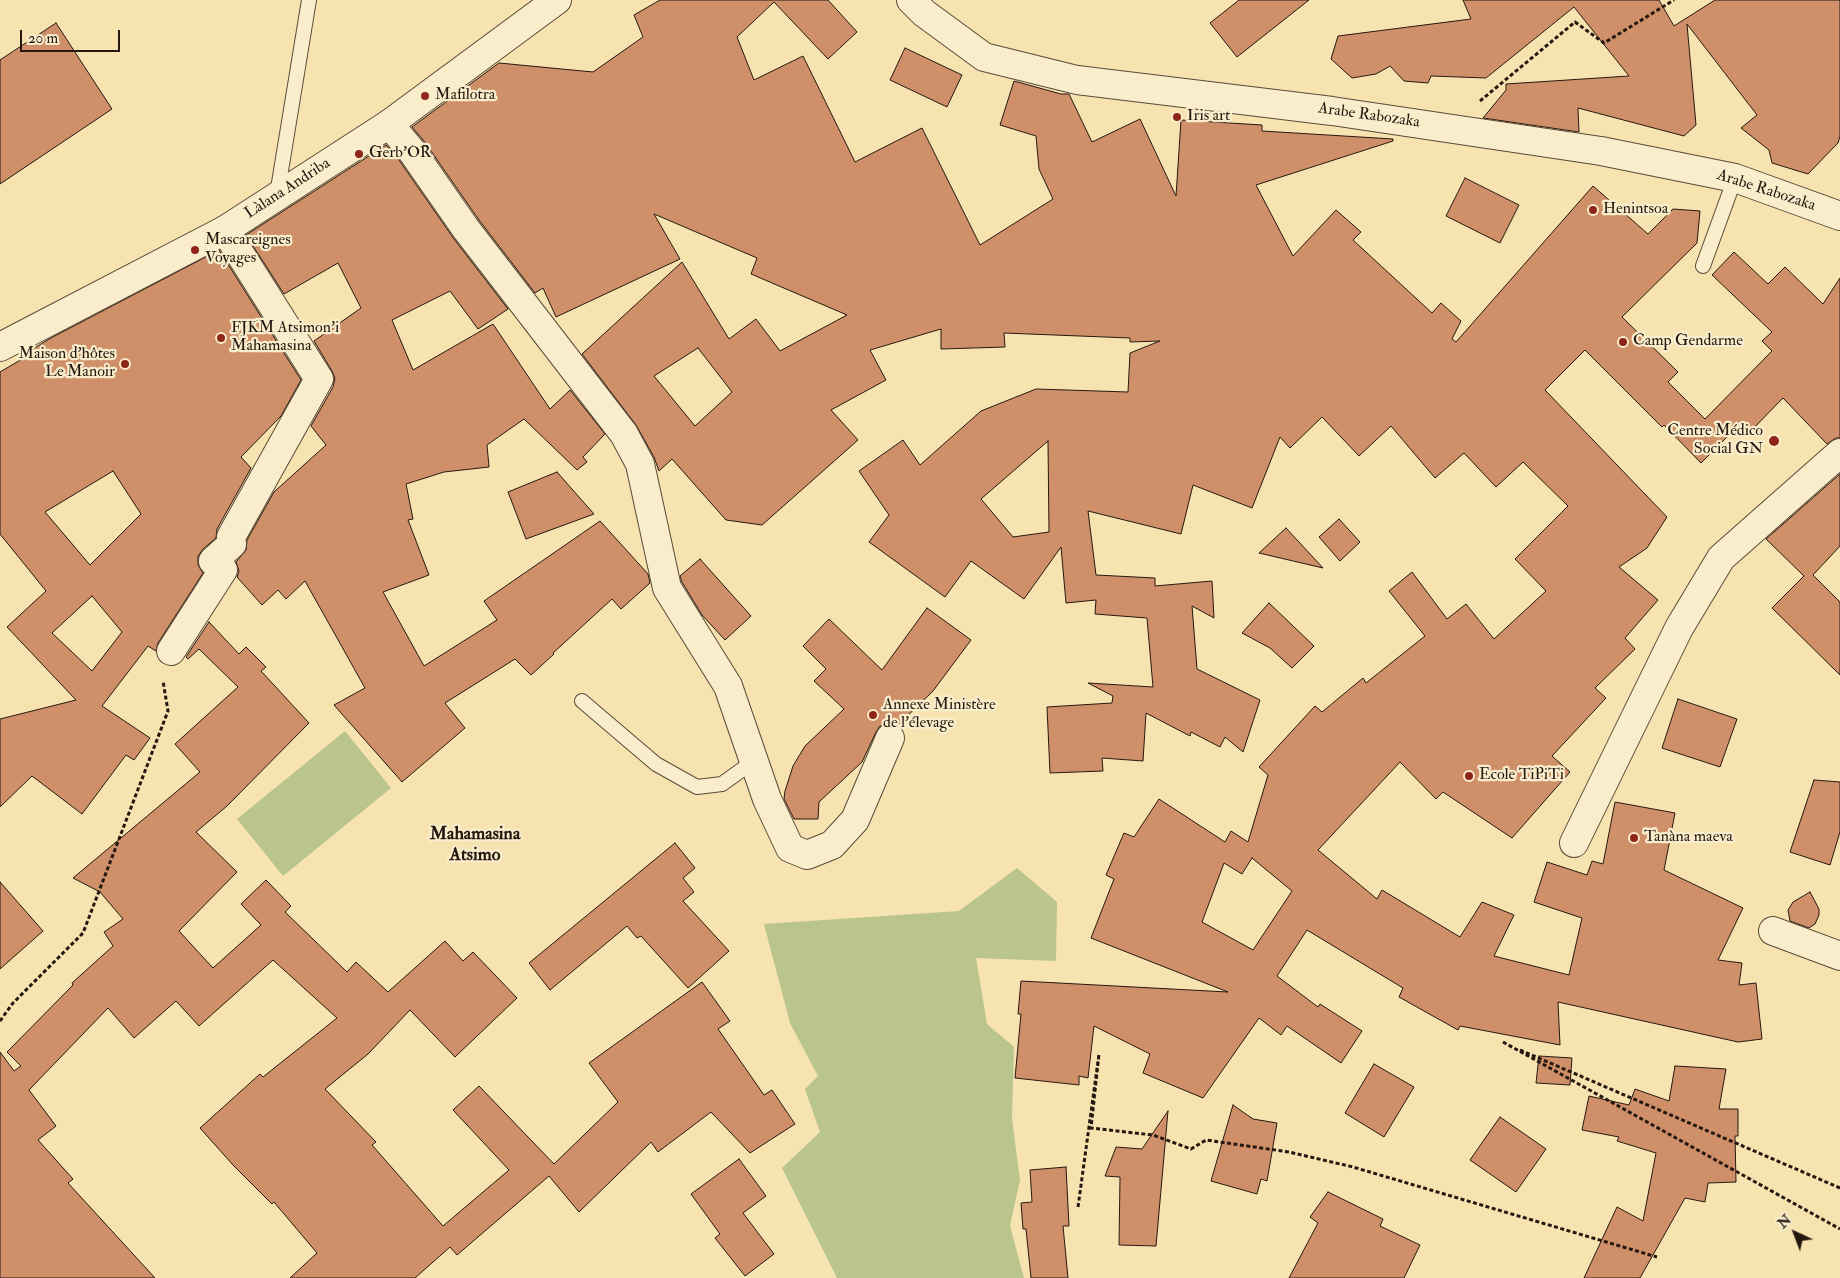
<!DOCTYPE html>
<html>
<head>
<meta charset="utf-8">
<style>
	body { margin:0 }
	#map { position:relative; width:1840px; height:1278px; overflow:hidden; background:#f6e3b0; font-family:"IM FELL Double Pica",serif }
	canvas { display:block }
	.north { position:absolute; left:1770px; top:1208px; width:50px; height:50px; -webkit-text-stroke:4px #f9edcc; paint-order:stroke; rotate:317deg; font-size:14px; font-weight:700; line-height:20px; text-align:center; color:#251810 }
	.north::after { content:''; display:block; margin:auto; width:18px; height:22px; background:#251810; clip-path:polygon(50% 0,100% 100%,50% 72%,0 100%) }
	.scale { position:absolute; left:20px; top:30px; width:100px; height:22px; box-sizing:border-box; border:2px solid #251810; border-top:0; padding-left:6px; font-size:15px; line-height:18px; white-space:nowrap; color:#251810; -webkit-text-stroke:4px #f9edcc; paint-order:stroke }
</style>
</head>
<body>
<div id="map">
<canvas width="1840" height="1278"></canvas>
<div class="north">N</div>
<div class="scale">20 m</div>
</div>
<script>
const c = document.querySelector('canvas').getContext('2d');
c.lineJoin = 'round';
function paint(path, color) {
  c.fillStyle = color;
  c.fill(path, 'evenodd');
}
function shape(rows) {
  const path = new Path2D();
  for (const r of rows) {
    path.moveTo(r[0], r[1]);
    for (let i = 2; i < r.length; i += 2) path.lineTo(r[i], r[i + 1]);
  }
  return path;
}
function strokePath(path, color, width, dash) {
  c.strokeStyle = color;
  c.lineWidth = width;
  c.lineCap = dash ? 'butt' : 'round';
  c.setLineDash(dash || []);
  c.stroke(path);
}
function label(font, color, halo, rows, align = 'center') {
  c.font = font + ' "IM FELL Double Pica",serif';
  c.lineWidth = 4.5;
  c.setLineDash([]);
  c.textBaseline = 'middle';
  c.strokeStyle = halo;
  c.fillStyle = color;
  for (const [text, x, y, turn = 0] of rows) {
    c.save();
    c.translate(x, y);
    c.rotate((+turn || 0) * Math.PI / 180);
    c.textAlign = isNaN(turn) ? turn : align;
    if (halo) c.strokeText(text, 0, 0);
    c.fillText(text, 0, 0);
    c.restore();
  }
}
paint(shape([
	[345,731,391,788,283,876,237,819],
	[1017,868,1057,902,1056,961,976,958,987,1024,1014,1047,1012,1119,1020,1180,1010,1226,1024,1278,837,1278,782,1168,820,1132,805,1089,818,1076,790,1023,764,924,959,911]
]), '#bac48d');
const building = shape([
	[660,0,828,0,857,32,828,59,774,2,737,37,754,80,803,56,855,162,922,128,980,245,1053,199,1039,169,1036,136,1000,125,1014,81,1061,94,1069,94,1092,142,1140,119,1176,196,1181,120,1262,125,1262,131,1393,139,1393,141,1256,185,1293,256,1336,210,1361,232,1353,240,1432,313,1441,303,1461,321,1452,339,1456,342,1593,186,1648,234,1673,209,1700,211,1697,243,1622,317,1678,372,1668,382,1705,419,1772,351,1762,341,1772,332,1712,275,1734,252,1768,284,1785,267,1823,304,1840,278,1840,438,1836,438,1827,444,1783,398,1746,436,1737,427,1701,463,1664,425,1662,427,1585,350,1545,390,1667,517,1647,548,1619,567,1658,600,1625,638,1635,649,1595,688,1606,698,1552,756,1570,772,1512,838,1443,792,1436,799,1400,762,1318,850,1377,899,1382,890,1460,937,1482,902,1514,915,1494,956,1569,975,1582,918,1534,902,1547,862,1587,875,1592,861,1603,864,1615,802,1675,813,1664,870,1743,908,1718,960,1742,963,1739,985,1756,983,1762,1039,1738,1042,1558,1002,1560,1045,1460,1026,1458,1030,1399,997,1403,988,1307,930,1277,976,1318,1007,1320,1004,1362,1031,1341,1063,1287,1026,1281,1035,1259,1018,1203,1098,1143,1073,1150,1054,1094,1026,1088,1078,1079,1076,1079,1085,1015,1078,1021,1014,1018,1014,1021,981,1228,992,1091,938,1114,879,1106,875,1124,833,1134,837,1159,799,1225,842,1231,831,1248,842,1268,775,1259,767,1315,706,1322,712,1363,678,1366,683,1425,636,1389,591,1412,572,1447,619,1466,604,1494,639,1546,591,1515,559,1568,506,1523,462,1496,487,1464,453,1435,478,1391,426,1359,456,1322,417,1290,448,1280,437,1252,508,1193,485,1181,534,1088,511,1096,575,1155,578,1155,586,1212,581,1214,618,1192,606,1197,669,1260,700,1243,752,1225,737,1220,747,1191,732,1190,736,1146,713,1143,761,1102,758,1103,771,1050,773,1047,707,1112,703,1113,696,1088,683,1153,687,1147,618,1095,614,1096,600,1066,603,1061,547,1024,599,971,561,945,597,869,542,889,515,859,471,903,440,920,465,981,411,1036,389,1128,392,1130,353,1160,341,1130,342,1130,338,1004,333,1005,347,941,349,941,329,870,350,886,380,831,410,858,440,762,525,726,520,672,459,659,471,654,457,636,425,582,354,682,262,729,339,756,319,780,351,847,315,751,274,757,258,654,214,680,259,556,317,543,288,535,293,479,220,424,141,412,127,499,63,593,72,643,37,634,15,660,0],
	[698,348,732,392,695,426,654,376,698,348],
	[1048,441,1049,532,1013,537,981,499,1048,441],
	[1252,858,1292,891,1253,950,1202,922,1224,863,1242,874,1252,858],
	[1239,0,1309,0,1237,57,1210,23,1239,0],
	[1463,0,1659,0,1674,26,1715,0,1840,0,1840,136,1838,143,1808,174,1772,163,1769,150,1741,128,1757,115,1687,24,1696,125,1684,136,1578,108,1579,132,1483,118,1506,90,1506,84,1629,76,1574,7,1486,78,1431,76,1428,83,1404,81,1390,66,1376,74,1352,78,1331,59,1338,36,1471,19,1463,0],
	[56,23,112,109,0,184,0,60,56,23],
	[905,48,962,75,947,107,890,80,905,48],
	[386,145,399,160,454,239,508,309,478,329,450,291,392,320,413,370,493,324,550,409,570,390,605,434,583,457,587,462,577,470,524,419,487,445,489,467,444,472,406,484,413,519,408,520,429,575,383,592,424,666,497,620,484,601,600,521,648,574,650,583,621,609,612,599,553,653,554,654,531,675,515,659,445,703,465,728,402,782,334,705,365,688,305,581,286,599,278,590,262,605,237,577,239,571,236,562,246,550,247,540,274,492,326,445,311,426,333,387,335,378,332,371,314,341,361,308,338,263,284,294,246,235,386,145],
	[1465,178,1519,205,1500,243,1446,216,1465,178],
	[219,250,301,380,281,416,241,457,251,468,217,529,216,538,203,549,198,556,198,565,203,573,158,643,156,651,148,646,102,706,150,738,134,760,126,755,82,814,32,776,0,807,0,719,76,700,7,627,46,591,0,534,0,372,29,355,28,352,49,339,219,250],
	[113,471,141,514,90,565,45,512,113,471],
	[92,596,122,632,92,671,52,633,92,596],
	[557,472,594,514,526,539,508,492,557,472],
	[1840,474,1840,546,1813,575,1840,602,1840,675,1772,608,1804,576,1766,539,1840,474],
	[1339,519,1360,542,1340,561,1319,537,1339,519],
	[1286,528,1323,568,1259,553,1286,528],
	[700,559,751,616,725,640,702,615,682,582,680,576,700,559],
	[1269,603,1314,646,1292,668,1270,648,1242,633,1269,603],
	[927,608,971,640,933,691,898,725,889,722,880,726,876,732,862,762,819,802,818,819,794,819,784,799,785,791,793,766,805,746,844,709,814,681,826,669,803,646,829,619,882,670,927,608],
	[209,622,239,654,246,647,266,667,261,671,309,723,227,806,196,832,237,872,179,931,213,968,261,925,241,904,266,880,291,906,285,912,347,972,356,962,388,992,445,941,463,961,473,952,517,998,455,1057,410,1010,368,1054,325,1089,376,1142,372,1145,443,1226,509,1170,453,1110,479,1086,554,1164,618,1102,589,1063,702,982,730,1021,718,1029,764,1095,772,1090,795,1124,750,1153,711,1112,658,1152,651,1142,579,1212,549,1176,457,1255,450,1247,415,1278,290,1278,317,1253,274,1202,272,1204,233,1165,200,1128,260,1074,263,1077,337,1018,273,960,199,1026,176,1001,134,1038,108,1008,29,1090,56,1126,38,1140,73,1179,68,1183,155,1278,0,1278,0,1052,14,1071,21,1066,7,1052,73,985,72,983,113,946,104,932,123,919,100,892,73,878,200,772,175,744,238,687,199,649,188,659,186,657,209,622],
	[1678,699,1737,719,1720,767,1662,748,1678,699],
	[1814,780,1840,782,1840,832,1830,865,1790,852,1814,780],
	[675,843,695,868,683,878,694,892,683,901,729,951,688,988,641,936,637,938,627,926,550,990,529,963,675,843],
	[0,882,43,931,0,969,0,882],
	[1810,892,1819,909,1819,915,1815,924,1809,928,1790,921,1788,910,1793,902,1810,892],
	[1539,1056,1572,1058,1570,1085,1536,1083,1539,1056],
	[1374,1064,1414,1087,1384,1137,1345,1113,1374,1064],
	[1675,1066,1726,1069,1719,1109,1738,1109,1738,1136,1735,1136,1736,1182,1708,1183,1705,1202,1685,1198,1640,1278,1584,1278,1617,1207,1643,1221,1656,1153,1617,1141,1619,1137,1582,1130,1589,1096,1629,1105,1635,1089,1669,1101,1675,1066],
	[1233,1105,1253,1119,1277,1123,1267,1181,1261,1179,1257,1194,1211,1181,1233,1105],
	[1168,1111,1156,1246,1119,1245,1120,1177,1105,1176,1116,1147,1142,1149,1168,1111],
	[1500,1117,1546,1149,1516,1192,1470,1160,1500,1117],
	[739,1159,766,1196,743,1213,774,1254,745,1276,715,1238,720,1234,691,1194,739,1159],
	[1066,1167,1069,1226,1063,1226,1068,1278,1031,1278,1026,1229,1023,1229,1021,1203,1032,1202,1030,1170,1066,1167],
	[1328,1192,1383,1219,1380,1226,1420,1245,1404,1278,1289,1278,1318,1223,1310,1217,1328,1192]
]);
paint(building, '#cf8f69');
strokePath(building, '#251810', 1);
const service = shape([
	[277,195,309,0],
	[1703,266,1735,178],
	[582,701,656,764,697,787,722,784,754,761]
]);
const minor = shape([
	[389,124,411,150,466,229,624,434,640,464,667,588,728,686,767,799,790,848,807,855,832,845,855,820,890,738],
	[171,651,223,570,213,561,232,544,231,537,319,379,225,230],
	[1574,843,1679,628,1721,558,1840,453],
	[1773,931,1840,956]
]);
const tertiary = shape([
	[911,0,924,13,984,57,1077,80,1332,111,1601,151,1735,178,1840,216],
	[0,347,225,230,389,124,557,0]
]);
strokePath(service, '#594b38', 16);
strokePath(minor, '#594b38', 30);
strokePath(tertiary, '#594b38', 30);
strokePath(shape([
	[1480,101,1575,22,1604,43,1674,0],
	[0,1021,13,1003,83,933,168,711,163,681],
	[1503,1042,1840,1229],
	[1520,1050,1840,1188],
	[1078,1207,1099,1054,1091,1128,1153,1135,1191,1149,1206,1140,1289,1152,1353,1167,1657,1257]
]), '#251810', 3, [4, 2.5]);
strokePath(service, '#f9edcc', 14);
strokePath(minor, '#f9edcc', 28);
strokePath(tertiary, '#f9edcc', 28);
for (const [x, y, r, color] of [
	[425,96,5,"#8f2418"],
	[1177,117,5,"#8f2418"],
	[359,154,5,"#8f2418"],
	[1593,210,5,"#8f2418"],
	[195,250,5,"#8f2418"],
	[221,338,5,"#8f2418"],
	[1623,342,5,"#8f2418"],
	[125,364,5,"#8f2418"],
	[1774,441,6,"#8f2418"],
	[873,715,5,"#8f2418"],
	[1469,776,5,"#8f2418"],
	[1634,838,5,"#8f2418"]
]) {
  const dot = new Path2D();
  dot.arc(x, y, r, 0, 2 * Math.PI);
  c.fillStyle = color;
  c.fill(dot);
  strokePath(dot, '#f9edcc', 2);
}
label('16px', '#251810', '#f9edcc', [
	["Mafilotra",435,96],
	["Iris art",1187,117],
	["Gerb'OR",369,154],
	["Henintsoa",1603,210],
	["Mascareignes",205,241],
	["Voyages",205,259],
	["FJKM Atsimon'i",231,329],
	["Mahamasina",231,347],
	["Camp Gendarme",1633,342],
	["Maison d'hôtes",115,355,"right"],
	["Le Manoir",115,373,"right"],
	["Centre Médico",1763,432,"right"],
	["Social GN",1763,450,"right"],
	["Annexe Ministère",883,706],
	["de l'élevage",883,724],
	["Ecole TiPiTi",1479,776],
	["Tanàna maeva",1644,838]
], 'left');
label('16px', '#251810', '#f9edcc', [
	["Arabe Rabozaka",1369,116,8],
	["Làlana Andriba",288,189,-33],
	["Arabe Rabozaka",1766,191,18]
]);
label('bold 18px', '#251810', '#f9edcc', [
	["Mahamasina",475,835],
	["Atsimo",475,856]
]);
</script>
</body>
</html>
